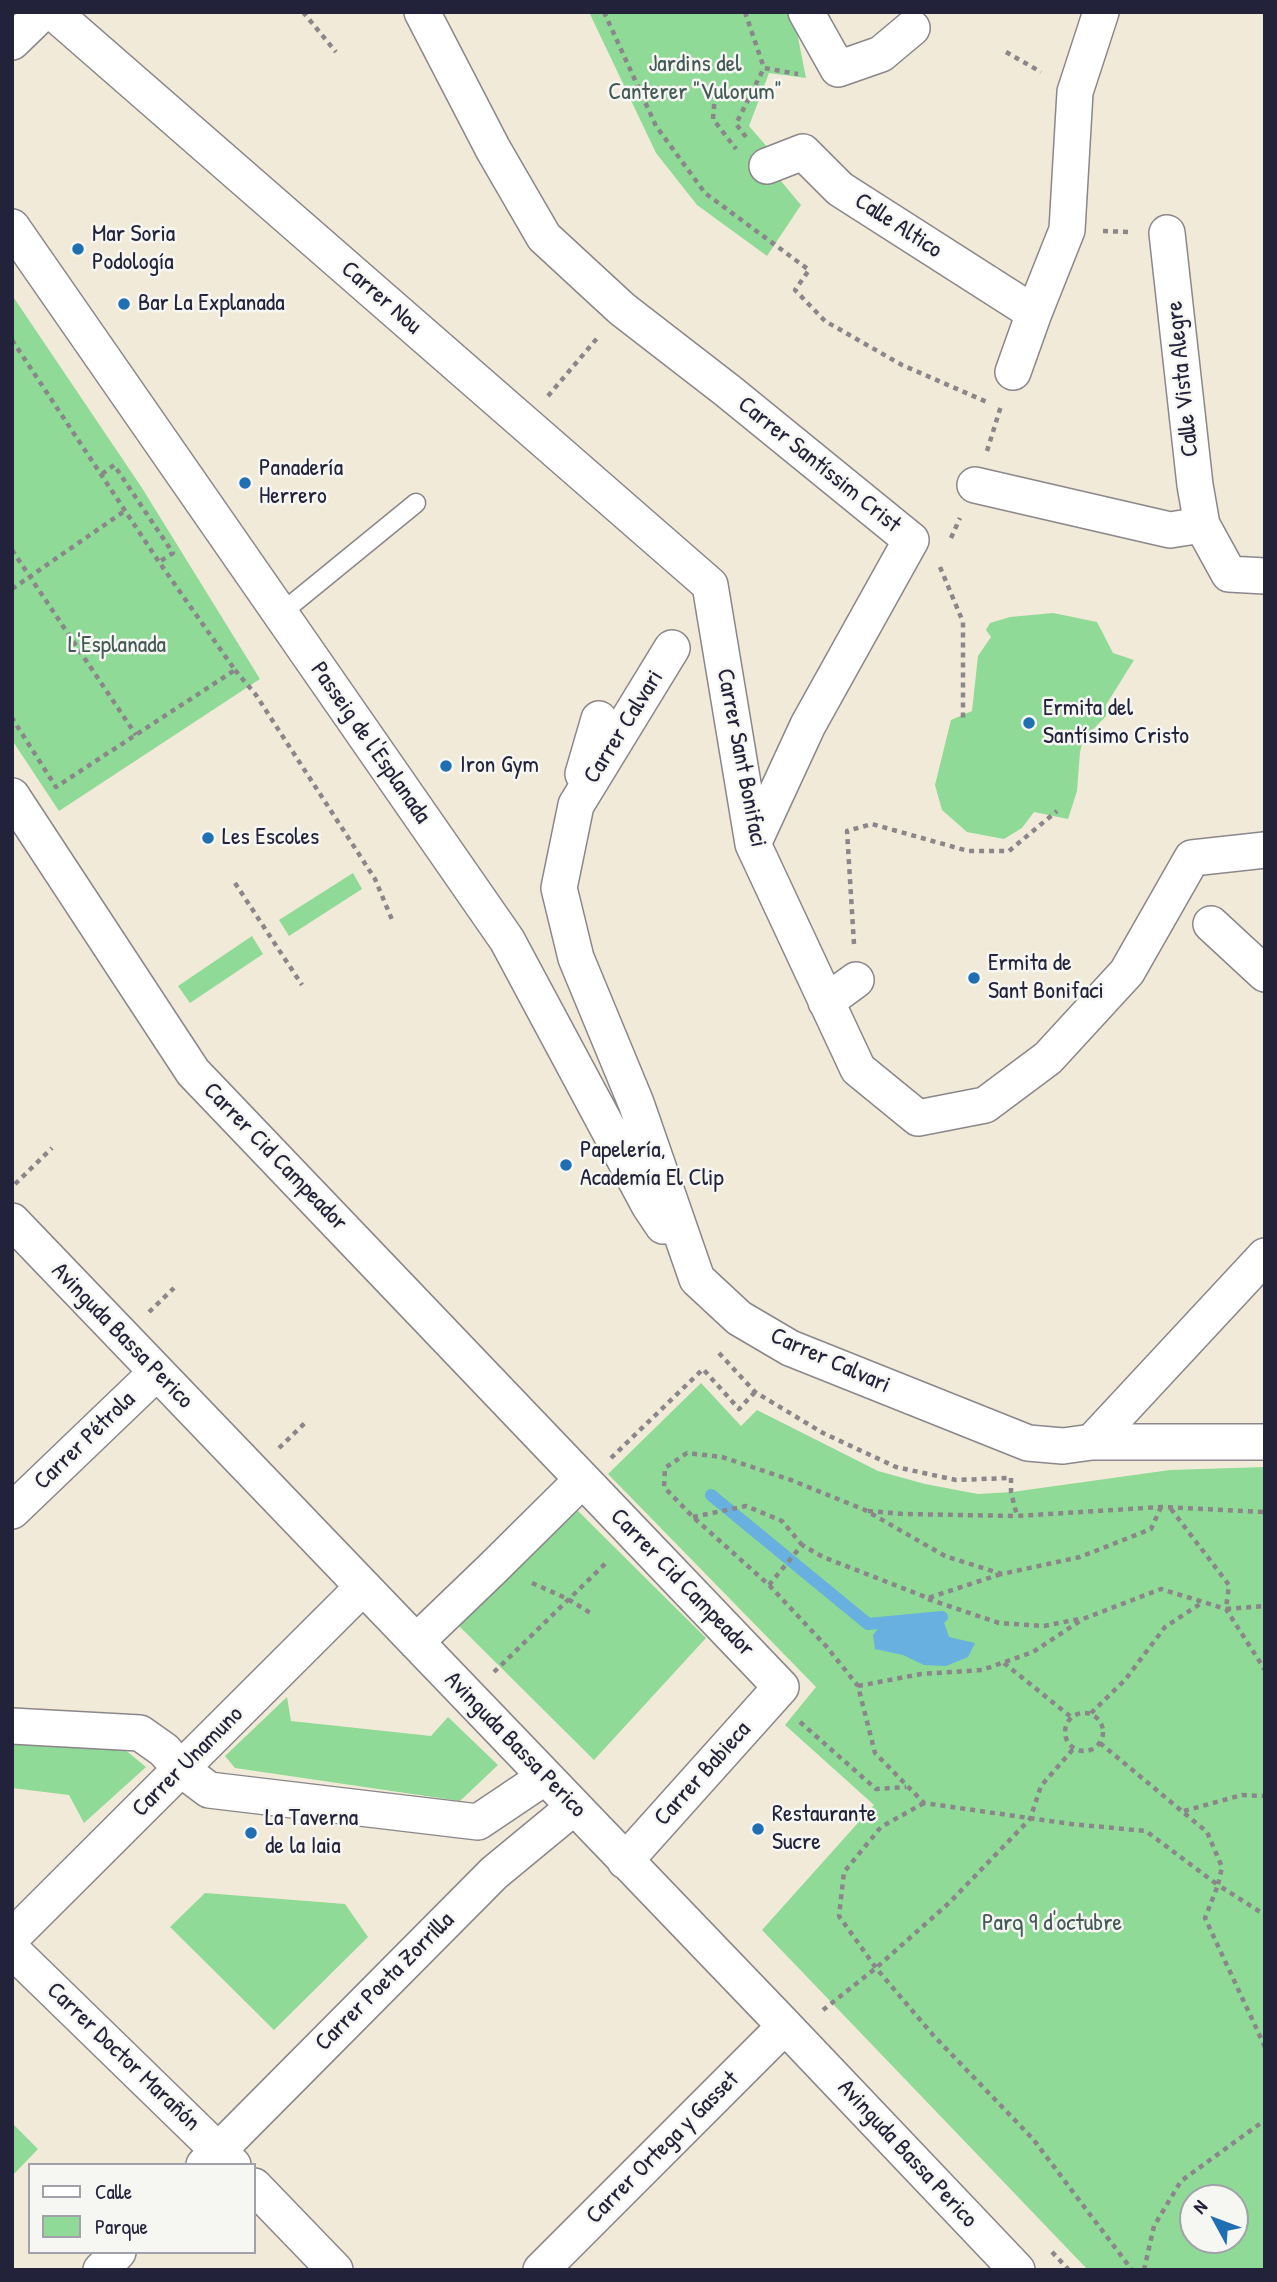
<!DOCTYPE html>
<html>
<head>
<meta charset="utf-8">
<style>
	body { margin:0 }
	#map { position:relative; width:1277px; height:2282px; overflow:hidden; background:#f2ead8; font-family:"Patrick Hand",sans-serif }
	canvas { display:block }
	.frame { position:absolute; inset:0; border:14px solid #22223b; pointer-events:none }
	.legend { position:absolute; left:28px; top:2163px; width:228px; height:91px; box-sizing:border-box; background:#f6f6f2; border:2px solid #a1a1a9; margin:0; padding:9px 12px; list-style:none; font-size:21px; color:#22223b }
	.legend li { display:flex; align-items:center; gap:14px; height:35px }
	.legend b { width:35px; border:2px solid #a1a1a9 }
	.north { position:absolute; left:1179px; top:2184px; width:70px; height:70px; box-sizing:border-box; background:#f6f6f2; border:2px solid #a1a1a9; border-radius:50%; rotate:311deg; font-size:19px; font-weight:700; line-height:28px; text-align:center; color:#22223b }
	.north::after { content:''; display:block; margin:auto; width:24px; height:32px; background:#1f6fb2; clip-path:polygon(50% 0,100% 100%,50% 72%,0 100%) }
</style>
</head>
<body>
<div id="map">
<canvas width="1277" height="2282"></canvas>
<div class="frame"></div>
<ul class="legend">
<li><b style="height:9px;background:#fff"></b>Calle</li>
<li><b style="height:19px;background:#8fda96"></b>Parque</li>
</ul>
<div class="north">N</div>
</div>
<script>
const c = document.querySelector('canvas').getContext('2d');
c.lineJoin = 'round';
function paint(path, color) {
  c.fillStyle = color;
  c.fill(path, 'evenodd');
}
function shape(rows) {
  const path = new Path2D();
  for (const r of rows) {
    if (r.length === 3) {
      path.moveTo(r[0] + r[2], r[1]);
      path.arc(r[0], r[1], r[2], 0, 2 * Math.PI);
      continue;
    }
    path.moveTo(r[0], r[1]);
    for (let i = 2; i < r.length; i += 2) path.lineTo(r[i], r[i + 1]);
  }
  return path;
}
function strokePath(path, color, width, dash) {
  c.strokeStyle = color;
  c.lineWidth = width;
  c.lineCap = dash ? 'butt' : 'round';
  c.setLineDash(dash || []);
  c.stroke(path);
}
function label(font, color, halo, rows, align = 'center') {
  c.font = font + ' "Patrick Hand",sans-serif';
  c.lineWidth = 5;
  c.setLineDash([]);
  c.textBaseline = 'middle';
  c.strokeStyle = halo;
  c.fillStyle = color;
  for (const [text, x, y, turn = 0] of rows) {
    c.save();
    c.translate(x, y);
    c.rotate((+turn || 0) * Math.PI / 180);
    c.textAlign = isNaN(turn) ? turn : align;
    if (halo) c.strokeText(text, 0, 0);
    c.fillText(text, 0, 0);
    c.restore();
  }
}
paint(shape([
	[589,12,793,12,806,78,769,73,749,126,769,149,775,174,801,205,767,256,697,205,656,153],
	[12,295,142,488,260,679,59,811,12,740],
	[1053,613,1097,622,1113,653,1134,660,1106,705,1106,716,1083,740,1080,752,1077,791,1068,819,1034,812,1022,828,1004,839,967,832,942,810,935,785,951,720,972,711,978,656,991,637,986,630,990,623,1010,617],
	[353,873,362,889,289,936,279,920],
	[252,936,263,954,190,1003,178,986],
	[701,1383,741,1426,757,1410,878,1471,925,1484,978,1494,1012,1492,1170,1470,1265,1467,1265,2270,1088,2270,762,1930,874,1805,785,1725,816,1687,608,1474],
	[1193,2198,1235,2198,1235,2240,1193,2240],
	[573,1506,706,1638,594,1760,456,1623],
	[287,1697,291,1721,431,1736,448,1717,498,1765,460,1801,235,1768,225,1756],
	[12,1740,124,1749,146,1767,84,1823,69,1795,12,1788],
	[205,1893,345,1904,368,1937,274,2030,170,1927],
	[12,2123,38,2149,12,2176]
]), '#8fda96');
paint(shape([
	[942,1617,949,1637,975,1643,968,1657,946,1666,924,1665,903,1655,875,1649,873,1635,878,1629,899,1621]
]), '#67b0df');
strokePath(shape([
	[711,1495,868,1624,942,1617]
]), '#67b0df', 12);
const lane = shape([
	[280,614,416,503]
]);
const street = shape([
	[53,12,710,585,753,844,858,1069,918,1118,985,1105,1048,1058,1127,972,1192,858,1265,850],
	[422,12,493,149,544,237,622,309,728,391,911,540,808,725,753,844],
	[806,12,838,69,881,54,912,28],
	[12,42,43,12],
	[767,166,803,152,840,189,1034,313],
	[12,227,507,940,649,1205,663,1226],
	[1167,233,1195,485,1202,525,1229,574,1265,576],
	[1013,372,1034,313,1067,230,1075,92,1101,12],
	[975,485,1170,530,1202,525],
	[672,648,576,805,559,888,576,958,636,1103,697,1279,739,1318,790,1348,1028,1443,1063,1446,1092,1442,1265,1442],
	[583,774,599,719],
	[12,796,193,1072,781,1687,625,1861],
	[1211,924,1265,974],
	[826,1002,856,980],
	[12,1221,785,2026,1017,2270],
	[1092,1442,1265,1256],
	[12,1511,157,1372],
	[416,1642,491,1570,582,1480],
	[12,1726,140,1733,164,1750,181,1769,209,1790,478,1822,545,1777],
	[12,1937,363,1587],
	[12,1950,233,2165],
	[204,2165,494,1873,574,1807],
	[254,2186,335,2270],
	[101,2270,118,2252],
	[541,2270,785,2026]
]);
strokePath(lane, '#8a868a', 21);
strokePath(street, '#8a868a', 38);
strokePath(shape([
	[303,12,336,52],
	[604,12,656,126,705,193,809,270,795,290,825,321,902,365,987,402],
	[745,12,764,68,798,74],
	[1006,52,1041,72],
	[715,94,713,119,736,149],
	[746,137,736,124,764,68],
	[1103,231,1129,232],
	[12,340,159,562,235,670,56,787,12,718],
	[548,396,599,336],
	[987,451,1001,406],
	[102,474,114,465,173,553,159,562],
	[951,538,960,518],
	[12,550,136,735],
	[940,567,963,622,963,721],
	[12,589,126,510],
	[235,670,256,695,375,879,393,922],
	[235,883,302,985],
	[854,944,847,831,872,824,968,851,1009,851,1057,811],
	[15,1184,52,1148],
	[149,1312,174,1288],
	[719,1353,755,1392,823,1433,896,1467,956,1480,1009,1478],
	[279,1448,307,1421],
	[611,1458,703,1369,739,1409,755,1392],
	[1011,1478,1011,1492,1017,1516,1161,1507,1265,1512],
	[1161,1507,1151,1529,1080,1557,1002,1574,945,1556,865,1510,791,1480,722,1457,687,1453,665,1468,664,1487,693,1517,769,1585,826,1646,858,1686,875,1753,924,1803,1071,1824,1146,1831,1218,1885,1205,1918,1265,2047],
	[1171,1509,1229,1585,1226,1609,1265,1606],
	[868,1511,904,1514,1017,1516],
	[693,1517,746,1506,782,1521,802,1545],
	[532,1583,568,1599,592,1614],
	[769,1585,802,1545,823,1557,928,1598,1001,1574],
	[928,1599,999,1623,1044,1626,1079,1619],
	[1004,1663,1071,1717],
	[494,1672,608,1561],
	[858,1686,921,1674,982,1670,1033,1652,1083,1619,1161,1589,1226,1609,1265,1670],
	[1084,1732,19],
	[1091,1713,1125,1680,1165,1627,1203,1602],
	[800,1722,876,1789,906,1787],
	[1100,1743,1207,1832,1222,1867,1218,1885,1265,1915],
	[924,1803,881,1827,844,1872,839,1916,876,1968,933,2035,1033,2139,1132,2270],
	[1184,1811,1242,1795,1265,1796],
	[823,2010,876,1968,949,1903,1030,1819,1041,1786,1074,1748],
	[1052,2252,1069,2270],
	[1144,2270,1154,2226,1181,2181,1265,2120]
]), '#8a868a', 4.5, [5, 5]);
strokePath(lane, '#fff', 18);
strokePath(street, '#fff', 35);
for (const [x, y, r, color] of [
	[78,249,7,"#1f6fb2"],
	[124,304,7,"#1f6fb2"],
	[245,483,7,"#1f6fb2"],
	[1029,723,7,"#1f6fb2"],
	[446,766,7,"#1f6fb2"],
	[208,838,7,"#1f6fb2"],
	[974,978,7,"#1f6fb2"],
	[566,1165,7,"#1f6fb2"],
	[758,1829,7,"#1f6fb2"],
	[251,1833,7,"#1f6fb2"]
]) {
  const dot = new Path2D();
  dot.arc(x, y, r, 0, 2 * Math.PI);
  c.fillStyle = color;
  c.fill(dot);
  strokePath(dot, '#f6f6f2', 2.5);
}
label('24px', '#435956', '#f6f6f2', [
	["Jardins del",695,65],
	["Canterer \"Vulorum\"",695,93],
	["L'Esplanada",117,646],
	["Parq 9 d'octubre",1052,1924]
]);
label('24px', '#22223b', '#f6f6f2', [
	["Calle Altico",898,226,33],
	["Carrer Nou",381,298,41],
	["Calle Vista Alegre",1183,379,-96],
	["Carrer Santíssim Crist",819,465,39],
	["Carrer Calvari",624,727,-58],
	["Passeig de l'Esplanada",370,743,55],
	["Carrer Sant Bonifaci",741,758,79],
	["Carrer Cid Campeador",275,1157,46],
	["Avinguda Bassa Perico",122,1336,46],
	["Carrer Calvari",830,1361,24],
	["Carrer Pétrola",85,1441,-44],
	["Carrer Cid Campeador",682,1583,46],
	["Avinguda Bassa Perico",515,1745,46],
	["Carrer Unamuno",188,1762,-45],
	["Carrer Babieca",703,1774,-48],
	["Carrer Poeta Zorrilla",385,1982,-45],
	["Carrer Doctor Marañón",123,2057,44],
	["Carrer Ortega y Gasset",663,2148,-45],
	["Avinguda Bassa Perico",907,2154,47]
]);
label('24px', '#22223b', '#f6f6f2', [
	["Mar Soria",92,235],
	["Podología",92,263],
	["Bar La Explanada",138,304],
	["Panadería",259,469],
	["Herrero",259,497],
	["Ermita del",1043,709],
	["Santísimo Cristo",1043,737],
	["Iron Gym",460,766],
	["Les Escoles",222,838],
	["Ermita de",988,964],
	["Sant Bonifaci",988,992],
	["Papelería,",580,1151],
	["Academía El Clip",580,1179],
	["Restaurante",772,1815],
	["Sucre",772,1843],
	["La Taverna",265,1819],
	["de la Iaia",265,1847]
], 'left');
</script>
</body>
</html>
